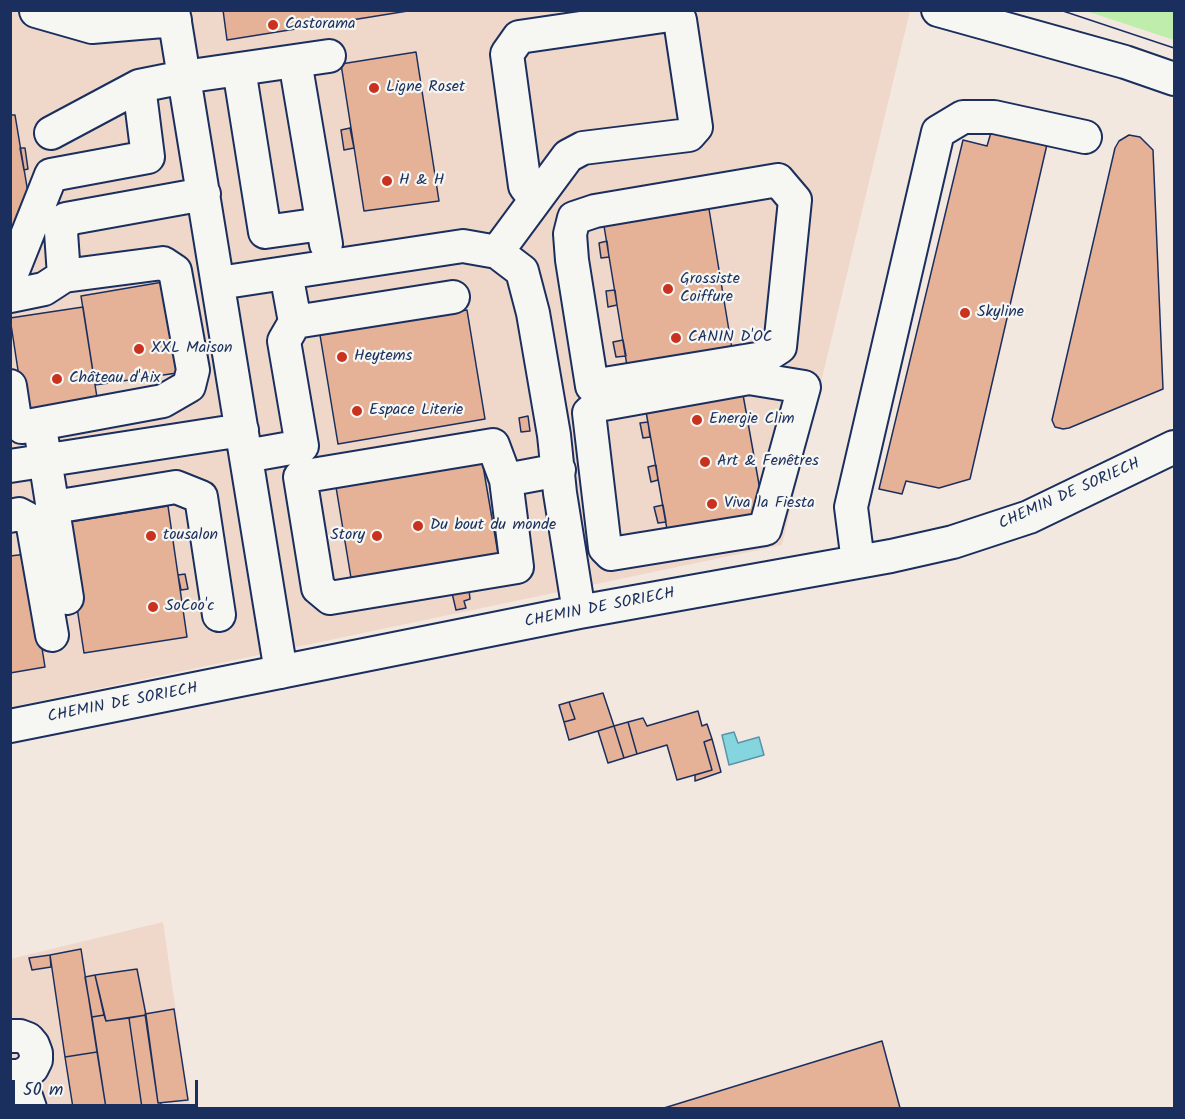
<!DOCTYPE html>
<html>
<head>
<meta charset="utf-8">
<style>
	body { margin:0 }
	#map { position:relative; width:1185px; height:1119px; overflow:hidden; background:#f3e8e0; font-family:Kalam,sans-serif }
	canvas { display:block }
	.frame { position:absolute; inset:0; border:12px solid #1b2f5e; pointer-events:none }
	.scale { position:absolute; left:12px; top:1080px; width:186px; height:27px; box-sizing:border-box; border:3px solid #1b2f5e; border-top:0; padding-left:8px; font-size:18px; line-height:21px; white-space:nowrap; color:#1b2f5e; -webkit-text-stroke:4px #f6f6f2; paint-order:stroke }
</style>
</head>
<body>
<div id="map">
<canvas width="1185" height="1119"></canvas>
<div class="frame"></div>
<div class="scale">50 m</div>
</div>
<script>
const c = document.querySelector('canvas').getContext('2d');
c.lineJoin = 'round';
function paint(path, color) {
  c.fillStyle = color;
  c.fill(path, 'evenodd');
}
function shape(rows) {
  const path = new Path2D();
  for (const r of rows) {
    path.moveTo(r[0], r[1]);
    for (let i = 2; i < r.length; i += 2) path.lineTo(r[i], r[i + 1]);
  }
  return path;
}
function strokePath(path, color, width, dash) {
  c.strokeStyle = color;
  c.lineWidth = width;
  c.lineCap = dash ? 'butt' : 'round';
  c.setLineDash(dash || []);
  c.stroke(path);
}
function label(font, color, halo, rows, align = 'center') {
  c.font = font + ' Kalam,sans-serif';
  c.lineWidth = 4.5;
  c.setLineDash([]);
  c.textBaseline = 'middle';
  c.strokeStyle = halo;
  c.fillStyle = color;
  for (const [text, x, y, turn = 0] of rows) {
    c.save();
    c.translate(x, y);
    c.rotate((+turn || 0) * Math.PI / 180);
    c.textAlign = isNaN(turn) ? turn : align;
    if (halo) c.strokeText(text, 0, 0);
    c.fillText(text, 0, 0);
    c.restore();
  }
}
paint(shape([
	[10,11,910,11,782,545,11,707],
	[163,922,190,1108,11,1108,10,959]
]), '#efd8ca');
paint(shape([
	[1086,11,1174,11,1174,40]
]), '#bfedab');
const water = shape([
	[734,732,738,743,759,737,764,755,729,765,722,735,734,732]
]);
paint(water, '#84d5de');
strokePath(water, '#5a93ab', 1.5);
const building = shape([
	[223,10,414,10,227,40,223,10],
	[416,52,439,201,364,211,341,64,416,52],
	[10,115,15,115,30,205,10,261,10,115],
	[350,128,354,148,344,150,341,130,350,128],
	[992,129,1048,140,970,479,939,488,906,481,902,494,879,489,963,140,987,146,992,129],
	[1129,135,1140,137,1153,150,1163,389,1069,428,1063,429,1055,427,1052,420,1115,148,1119,141,1129,135],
	[20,148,25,148,28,169,24,170,20,148],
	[709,209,733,355,628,372,604,226,709,209],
	[607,241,609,257,601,258,599,243,607,241],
	[163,282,177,373,95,385,81,296,163,282],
	[615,290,617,305,608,307,606,291,615,290],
	[83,307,98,404,25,416,10,318,83,307],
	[467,310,485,419,338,444,320,335,467,310],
	[623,340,626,356,616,357,613,342,623,340],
	[742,389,765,518,668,535,645,406,742,389],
	[528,416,530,431,521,432,519,418,528,416],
	[648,422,650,437,643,438,640,423,648,422],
	[482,460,500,565,353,590,336,487,482,460],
	[656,465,658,480,651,482,648,467,656,465],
	[663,505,666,522,658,523,654,507,663,505],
	[168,506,187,637,84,653,64,523,168,506],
	[27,554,45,667,10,673,10,556,27,554],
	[185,574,188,589,181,590,178,575,185,574],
	[469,590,470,599,464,601,466,608,456,610,452,593,469,590],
	[603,693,614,726,569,740,564,722,575,719,569,702,603,693],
	[569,702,575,719,564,722,559,705,569,702],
	[698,711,702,726,707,724,712,739,704,742,712,770,677,780,667,745,637,754,628,722,643,718,647,726,698,711],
	[628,722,637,754,624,758,614,726,628,722],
	[614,726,624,758,608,763,598,731,614,726],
	[712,739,721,772,695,781,695,775,712,770,704,742,712,739],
	[81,949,97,1052,65,1057,50,955,81,949],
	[50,955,51,967,32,970,29,958,50,955],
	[137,969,146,1015,106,1021,95,975,137,969],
	[95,975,104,1015,92,1017,85,977,95,975],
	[174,1009,188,1100,158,1103,145,1014,174,1009],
	[104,1015,106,1021,129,1018,142,1108,106,1108,92,1017,104,1015],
	[146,1015,158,1103,161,1103,161,1108,142,1108,129,1018,146,1015],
	[882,1041,900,1108,664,1108,882,1041],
	[97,1052,106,1108,73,1108,65,1057,97,1052]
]);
paint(building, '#e5b298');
strokePath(building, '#1b2f5e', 1.5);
const minor = shape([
	[173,10,281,672],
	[938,10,1125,62,1174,79],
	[36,11,92,27,175,20],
	[295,61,326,244],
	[239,69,265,232,322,224],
	[51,133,139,86,184,77,329,56],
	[778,180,795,200,780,347,763,358,592,386,572,260,570,234,574,218,595,211,778,180],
	[497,252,568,156,583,148,689,135,696,127,680,20,670,15,519,37,507,54,525,186,535,199],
	[10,269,14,268,51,175,148,157,139,86],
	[286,273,295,322,453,297],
	[64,276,61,232,66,219,204,194],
	[219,283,463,246,497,252,522,271,533,313,554,435,560,493,579,612],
	[10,296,44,289,64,276,163,263,175,271,193,370,189,386,163,401,22,427,15,419,10,386],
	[749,378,804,387,765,529,611,554,605,548,589,413,598,405,749,378],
	[42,440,67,598],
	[246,456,302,446,284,341,295,322],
	[10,466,242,430],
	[506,480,493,445,300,477,318,588,330,598,517,567,506,480,559,470],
	[54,507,176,487,201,497,219,615],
	[10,516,19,514,32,521,52,635],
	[858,562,851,507,938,132,963,117,994,117,1085,137],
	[10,726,579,612,891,556,953,542,1029,517,1174,447],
	[10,1036,20,1036,28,1039,33,1045,36,1053,36,1060,32,1068,26,1073,19,1076,10,1076],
	[19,1076,30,1108]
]);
strokePath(minor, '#1b2f5e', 36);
strokePath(minor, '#f6f6f2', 32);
strokePath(shape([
	[1060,10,1174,48]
]), '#1b2f5e', 1.5);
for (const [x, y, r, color] of [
	[273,25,6,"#c8321e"],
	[374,88,6,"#c8321e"],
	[387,181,6,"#c8321e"],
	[668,289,6,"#c8321e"],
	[965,313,6,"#c8321e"],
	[676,338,6,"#c8321e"],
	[139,349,6,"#c8321e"],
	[342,357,6,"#c8321e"],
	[57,379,6,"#c8321e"],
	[357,411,6,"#c8321e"],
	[697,420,6,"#c8321e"],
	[705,462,6,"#c8321e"],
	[712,504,6,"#c8321e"],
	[418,526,6,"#c8321e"],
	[151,536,6,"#c8321e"],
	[377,536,6,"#c8321e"],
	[153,607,6,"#c8321e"]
]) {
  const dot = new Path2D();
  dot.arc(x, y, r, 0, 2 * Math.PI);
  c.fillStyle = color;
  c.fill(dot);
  strokePath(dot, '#f6f6f2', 2);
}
label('16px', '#1b2f5e', '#f6f6f2', [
	["Castorama",285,25],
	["Ligne Roset",386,88],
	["H & H",399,181],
	["Grossiste",680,280],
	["Coiffure",680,298],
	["Skyline",977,313],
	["CANIN D'OC",688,338],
	["XXL Maison",151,349],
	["Heytems",354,357],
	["Château d'Aix",69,379],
	["Espace Literie",369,411],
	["Energie Clim",709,420],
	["Art & Fenêtres",717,462],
	["Viva la Fiesta",724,504],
	["Du bout du monde",430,526],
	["tousalon",163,536],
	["Story",365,536,"right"],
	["SoCoo'c",165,607]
], 'left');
label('16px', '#1b2f5e', '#f6f6f2', [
	["CHEMIN DE SORIECH",1070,495,-24],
	["CHEMIN DE SORIECH",600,609,-11],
	["CHEMIN DE SORIECH",123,704,-11]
]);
</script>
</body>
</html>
